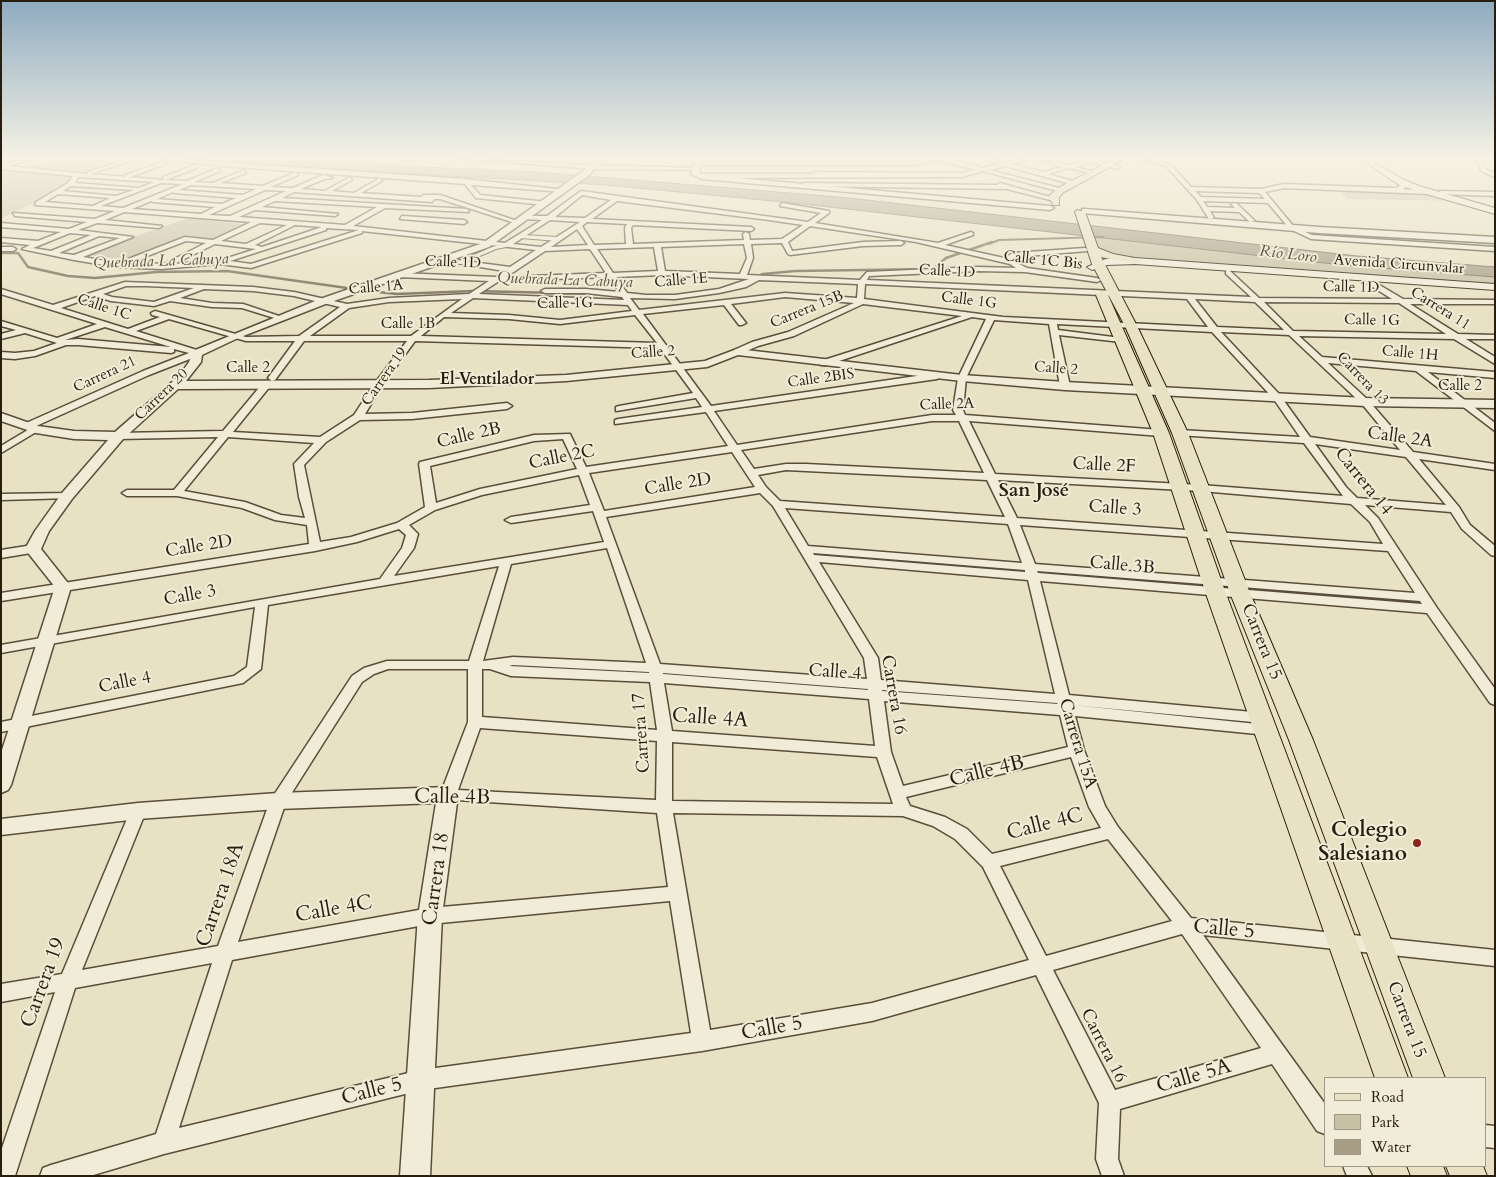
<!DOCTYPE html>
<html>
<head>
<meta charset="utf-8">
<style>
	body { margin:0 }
	#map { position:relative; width:1496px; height:1177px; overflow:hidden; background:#e9e1c3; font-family:Cardo,serif }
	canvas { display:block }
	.frame { position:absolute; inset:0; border:2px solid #291d0d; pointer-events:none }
	.legend { position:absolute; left:1324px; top:1077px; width:162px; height:90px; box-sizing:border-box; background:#f1ecd8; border:1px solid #a19987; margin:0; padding:6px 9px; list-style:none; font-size:15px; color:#291d0d }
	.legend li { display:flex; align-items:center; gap:10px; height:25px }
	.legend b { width:25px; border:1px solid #a19987 }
</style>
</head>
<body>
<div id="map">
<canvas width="1496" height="1177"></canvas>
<div class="frame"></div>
<ul class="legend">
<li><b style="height:6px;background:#e9e1c3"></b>Road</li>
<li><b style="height:14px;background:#c8c0a4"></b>Park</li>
<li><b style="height:14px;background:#a89e85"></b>Water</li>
</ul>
</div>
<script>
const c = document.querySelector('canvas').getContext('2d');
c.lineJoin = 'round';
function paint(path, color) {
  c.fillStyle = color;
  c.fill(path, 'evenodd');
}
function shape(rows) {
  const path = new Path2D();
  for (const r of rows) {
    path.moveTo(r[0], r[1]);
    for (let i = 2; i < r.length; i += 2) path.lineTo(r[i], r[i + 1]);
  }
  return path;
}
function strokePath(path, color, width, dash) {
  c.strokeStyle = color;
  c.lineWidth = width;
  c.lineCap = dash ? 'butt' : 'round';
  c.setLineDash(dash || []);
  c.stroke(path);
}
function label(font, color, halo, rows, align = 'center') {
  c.font = font + ' Cardo,serif';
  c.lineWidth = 4;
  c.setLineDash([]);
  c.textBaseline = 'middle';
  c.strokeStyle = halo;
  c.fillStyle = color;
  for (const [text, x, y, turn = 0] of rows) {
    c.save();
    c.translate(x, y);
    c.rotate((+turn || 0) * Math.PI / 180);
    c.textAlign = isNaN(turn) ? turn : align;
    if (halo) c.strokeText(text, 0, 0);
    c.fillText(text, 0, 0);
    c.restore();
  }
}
paint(shape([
	[56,158,132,158,84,174,22,167],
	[1,168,71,175,70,180,65,184,34,203,1,218],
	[1339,190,1428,192,1458,201,1347,199],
	[189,218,243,224,209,242,185,237,125,260,88,255,133,237],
	[1089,236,1342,265,1495,277,1495,287,1135,261,1097,252]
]), '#c8c0a4');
const water = shape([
	[193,158,326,159,398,166,538,172,849,198,1357,256,1495,267,1495,277,1342,265,794,203,606,185,225,163,193,158]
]);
paint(water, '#a89e85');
strokePath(water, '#756a55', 1);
strokePath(shape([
	[989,244,999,240,1103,237]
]), '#756a55', 2);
strokePath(shape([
	[1,253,18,253,28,267,68,276,95,278,156,272,227,271,354,289],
	[756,277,763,274,795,271,933,269,946,258,992,242],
	[361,290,397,294,473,291,601,294]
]), '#756a55', 2.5);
const pedestrian = shape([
	[523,235,558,237,561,239,558,241,521,238,521,236,523,235],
	[504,244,506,245,506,247,496,249,461,264,456,263,492,247,504,244]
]);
const minor = shape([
	[27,158,35,158,8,166,88,174,88,172,132,158,138,158,91,174,126,177,126,175,164,161,166,164,130,177,164,180,163,177,195,165,197,168,165,180,187,181,218,168,220,171,194,182,213,183,244,170,246,173,220,183,263,186,296,172,298,175,271,187,293,188,323,175,333,178,324,179,301,189,325,191,350,177,352,180,332,191,354,193,380,178,382,181,361,193,421,197,424,195,440,195,520,222,515,223,440,199,434,199,432,202,294,192,282,198,467,209,469,212,385,208,353,226,505,243,542,220,523,219,521,216,547,216,581,191,808,222,821,213,780,206,782,203,829,211,829,213,815,223,938,243,971,232,973,233,973,235,945,245,1004,258,1013,253,1085,248,1087,249,1087,251,1015,257,1011,260,1027,268,1097,278,1101,280,1097,282,1025,272,978,271,869,276,867,280,1251,297,1226,274,1226,270,1229,270,1259,298,1392,299,1368,284,1368,280,1371,280,1403,299,1495,300,1495,304,1410,304,1458,334,1495,335,1495,339,1466,339,1495,357,1495,364,1454,339,1299,336,1322,357,1495,372,1495,378,1428,372,1495,423,1495,431,1416,371,1328,363,1368,400,1413,452,1495,464,1495,470,1419,459,1459,507,1470,525,1495,546,1495,556,1491,555,1462,529,1451,512,1365,505,1378,518,1437,608,1495,689,1495,705,1490,703,1427,613,1040,581,1069,695,1263,713,1268,714,1270,718,1268,722,1263,723,1072,705,1267,725,1272,726,1274,730,1272,734,1267,735,1075,716,1084,750,1105,806,1118,827,1191,918,1495,950,1495,966,1203,935,1325,1104,1325,1134,1317,1131,1272,1064,1120,1109,1118,1159,1124,1176,1102,1176,1096,1159,1099,1103,1036,975,872,1021,702,1051,421,1090,164,1154,90,1176,40,1176,43,1168,51,1165,156,1134,212,963,75,988,15,1176,1,1176,1,1151,55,992,1,1002,1,984,62,974,132,807,138,805,144,807,146,811,82,970,218,946,270,801,352,676,364,668,387,661,469,661,499,566,268,605,261,669,243,683,1,732,1,722,234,676,247,667,255,607,1,653,1,645,380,579,402,548,406,535,399,529,357,542,315,551,1,601,1,593,309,544,307,525,275,520,242,508,177,496,127,496,122,493,127,490,174,490,218,437,118,439,113,436,118,433,223,431,263,383,266,382,271,385,233,432,320,437,354,415,375,383,407,341,304,341,275,380,272,381,268,378,295,341,246,341,169,319,136,331,200,351,200,355,149,375,34,427,41,429,1,453,1,446,31,428,24,428,24,424,143,371,189,353,174,349,174,352,171,353,78,345,66,345,35,356,15,359,1,358,1,352,15,353,34,351,57,343,25,333,1,339,1,334,16,330,1,326,1,321,57,338,97,324,1,294,1,289,53,305,125,282,253,287,294,292,347,304,389,298,469,294,489,281,399,277,395,275,399,273,496,277,504,271,439,260,442,258,510,267,536,250,362,231,362,233,251,268,219,264,161,269,117,267,74,260,22,249,30,245,1,242,1,238,38,241,61,232,1,227,1,223,69,229,87,222,15,216,13,213,95,219,115,211,35,205,36,202,68,183,73,176,1,169,1,165,4,164,27,158],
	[78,177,154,182,139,188,75,183,78,177],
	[161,183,183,184,123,208,101,206,161,183],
	[191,185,256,189,243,195,179,190,191,185],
	[71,186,134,190,116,196,63,191,71,186],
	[265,190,286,191,230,216,209,215,265,190],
	[173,192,174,193,236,198,222,204,157,199,173,192],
	[58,194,110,198,93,206,45,202,58,194],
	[582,195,611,200,585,218,555,217,582,195],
	[151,201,153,202,215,207,201,214,132,209,151,201],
	[275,201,377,207,345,225,239,217,255,210,335,216,338,214,262,207,275,201],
	[617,201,769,220,803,225,782,239,750,240,749,234,746,232,743,234,744,240,633,244,631,228,633,225,751,231,754,229,751,227,592,219,617,201],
	[124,212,251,222,213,240,185,237,118,263,83,257,133,237,78,230,97,223,159,228,162,226,105,220,124,212],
	[550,220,580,222,541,247,513,244,550,220],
	[587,222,627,224,625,228,626,244,594,245,582,226,587,222],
	[260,223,287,225,246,244,221,241,260,223],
	[295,225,322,227,262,247,255,245,295,225],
	[810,226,916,242,1010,264,1016,268,978,267,867,272,860,280,747,275,753,258,751,244,782,243,788,254,790,255,863,246,901,245,904,243,901,241,863,242,792,251,788,242,810,226],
	[326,228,359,230,251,264,230,261,326,230,326,228],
	[577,229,588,245,551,247,577,229],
	[70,233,91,235,51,251,33,248,70,233],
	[99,236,120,238,74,255,59,253,99,236],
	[186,241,206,243,168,262,167,264,129,263,186,241],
	[215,244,256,249,221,260,174,264,215,244],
	[744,244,747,258,740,274,665,271,661,247,744,244],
	[654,247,658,271,613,273,597,249,654,247],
	[590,249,606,273,506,277,545,251,590,249],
	[662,275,749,279,719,289,675,295,646,295,627,293,616,277,662,275],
	[609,277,619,292,586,289,545,289,541,291,545,293,586,293,622,297,624,300,479,294,499,281,609,277],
	[759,280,858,284,857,298,785,293,639,310,630,298,675,299,719,293,746,287,759,280],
	[865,284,1187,299,1208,327,1003,317,864,299,865,284],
	[126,286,146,286,194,288,154,302,112,297,103,294,126,286],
	[204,289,253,291,294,296,340,307,299,336,246,337,155,311,151,313,152,315,160,317,128,329,61,308,95,296,111,301,154,306,170,301,212,307,242,308,281,320,285,318,243,304,212,303,180,298,204,289],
	[785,297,854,303,788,332,752,342,734,350,734,354,740,354,758,346,794,336,863,304,962,316,821,361,821,365,827,365,972,317,986,319,958,378,953,410,956,415,932,415,737,445,714,411,937,379,941,376,937,373,711,406,643,314,724,305,739,325,742,325,746,323,731,304,785,297],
	[473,298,628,305,632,311,560,320,509,315,451,313,473,298],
	[462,299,411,336,310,336,349,308,389,302,462,299],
	[1195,299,1255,302,1284,330,1217,327,1195,299],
	[1264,302,1399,303,1446,334,1293,331,1264,302],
	[635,315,657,343,421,336,444,317,509,319,560,324,635,315],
	[994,320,1049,324,1060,386,1065,389,1070,386,1059,335,1121,342,1125,340,1121,338,1058,330,1057,324,1212,332,1273,398,1300,437,1180,430,1175,433,1177,435,1304,443,1343,496,1201,485,995,474,969,421,1161,436,1166,433,1161,430,965,415,963,410,966,378,994,320],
	[105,327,171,347,78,339,65,340,105,327],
	[1221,332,1289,335,1362,404,1400,450,1310,437,1279,394,1221,332],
	[415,341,660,348,693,393,619,406,616,407,616,411,696,398,702,407,618,419,615,420,615,424,706,412,728,446,586,467,570,434,534,435,420,462,419,464,425,507,397,523,351,537,320,542,304,465,326,442,360,420,412,419,507,409,512,406,507,403,412,413,365,414,382,386,415,341],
	[932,421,959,421,984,473,806,464,786,464,754,469,741,450,932,421],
	[228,437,314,443,294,464,299,497,305,518,281,515,245,502,184,491,228,437],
	[563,439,577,469,480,489,436,503,430,466,534,441,563,439],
	[1315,444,1406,457,1446,505,1357,498,1346,487,1315,444],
	[732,452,755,487,604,511,589,473,732,452],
	[786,470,987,480,1005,517,780,501,766,487,758,475,786,470],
	[579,475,590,505,511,517,505,520,511,523,593,511,604,542,394,576,414,548,418,534,409,525,435,510,482,495,579,475],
	[998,480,1201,491,1351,504,1370,522,1383,544,1017,518,998,480],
	[760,493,773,506,864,658,867,679,660,664,606,517,760,493],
	[785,508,1008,524,1022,563,808,546,785,508],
	[1020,525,1388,551,1415,593,1035,564,1020,525],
	[607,548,646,663,513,657,483,661,511,564,607,548],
	[813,553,1025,570,1025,572,814,555,813,553],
	[819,562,1028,580,1055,694,881,680,878,658,819,562],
	[1037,571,1420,601,1422,604,1038,573,1037,571],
	[513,665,649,672,649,673,509,666,513,665],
	[388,669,468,669,468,722,440,795,442,799,657,813,668,887,430,908,238,942,286,802,362,682,374,674,388,669],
	[482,669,490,669,511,676,650,682,657,730,482,717,482,669],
	[663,673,868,689,868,690,663,674,663,673],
	[664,683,869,699,875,746,672,731,664,683],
	[882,690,1057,703,1058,704,882,691,882,690],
	[884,701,1060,715,1068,747,903,786,891,752,884,701],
	[480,728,657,741,656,800,458,790,480,728],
	[672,742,877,757,893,804,672,801,672,742],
	[1071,757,1089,807,1101,828,992,854,967,829,945,817,910,806,906,797,1071,757],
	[673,813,903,816,933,826,955,839,983,867,1029,960,872,1003,710,1030,673,813],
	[1108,839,1172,921,1046,956,1000,866,1108,839],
	[670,901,691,1033,421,1070,179,1128,232,960,430,924,670,901],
	[1182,934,1261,1048,1115,1090,1053,970,1182,934],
	[158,158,465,179,566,190,563,192,471,185,480,195,547,202,545,205,476,198,465,184,222,166,158,158],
	[409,158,416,158,404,162,404,160,409,158],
	[455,158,592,165,700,168,697,170,592,169,455,158],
	[935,158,945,158,983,168,1000,164,983,158,1006,162,1031,158,1012,164,1043,172,1063,167,1036,158,1070,165,1085,161,1081,159,1085,158,1121,167,1118,169,1092,162,1076,167,1095,172,1095,174,1069,168,1048,174,1076,182,1074,185,1006,166,989,170,1063,189,1061,192,983,171,962,177,700,178,697,176,700,174,812,174,815,172,962,173,976,170,939,160,916,165,699,165,696,163,699,161,916,161,935,158],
	[1137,158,1170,164,1191,187,1261,189,1284,184,1396,188,1400,186,1396,181,1401,180,1406,187,1403,189,1431,192,1428,194,1284,188,1265,192,1294,227,1312,235,1495,247,1495,251,1311,239,1290,229,1268,203,1203,201,1207,207,1235,208,1231,204,1236,203,1255,221,1250,222,1239,212,1210,211,1214,218,1209,219,1197,200,1166,166,1137,158],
	[1195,191,1259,193,1265,199,1201,197,1195,191],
	[1477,158,1481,158,1485,169,1495,173,1495,177,1481,171,1477,158],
	[804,183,997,185,1000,183,1057,199,1054,201,1007,189,802,186,804,183],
	[1440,191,1495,192,1495,196,1438,194,1440,191],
	[402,216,464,220,467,222,464,224,400,219,402,216],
	[1,247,13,247,16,249,13,251,1,251,1,247],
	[67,493,71,494,72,496,71,498,1,500,1,494,67,493],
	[33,545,39,549,37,552,1,558,1,550,33,545],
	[1485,1125,1495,1126,1495,1148,1485,1147,1485,1125],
	[1343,1166,1367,1166,1372,1176,1347,1176,1343,1166]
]);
const tertiary = shape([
	[597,158,604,158,589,175,489,247,328,303,238,338,202,355,201,362,186,381,429,380,566,375,705,361,737,349,962,375,1065,382,1365,398,1495,400,1495,408,1365,406,1065,390,962,381,738,355,707,367,566,381,429,388,178,389,123,439,72,499,49,531,41,549,71,587,11,785,8,790,1,793,1,753,55,587,25,549,35,531,62,493,108,440,74,439,36,433,1,421,1,413,38,426,74,431,115,432,179,376,189,362,193,351,320,299,483,243,583,171,597,158],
	[696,158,702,158,699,173,703,175,1050,206,1054,208,1050,210,702,179,691,174,696,158],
	[1085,209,1319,227,1495,237,1495,243,1319,233,1082,213,1082,209,1085,209],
	[448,787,455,789,458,795,442,916,430,1176,400,1176,418,916,436,803,278,809,138,819,1,835,1,819,138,803,278,793,448,787]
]);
const secondary = shape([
	[1360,158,1368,158,1402,179,1419,186,1495,208,1495,214,1413,190,1396,183,1360,158],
	[1135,258,1495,284,1495,290,1135,264,1107,265,1092,270,1087,267,1106,259,1135,258]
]);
const primary = shape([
	[1116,158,1126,158,1064,192,1059,197,1059,205,1053,205,1049,196,1058,188,1116,158],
	[1077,210,1085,212,1098,248,1113,254,1135,258,1141,261,1135,264,1101,257,1137,326,1188,433,1250,593,1313,740,1445,1078,1413,1078,1289,740,1230,593,1172,433,1125,326,1092,264,1075,212,1077,210],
	[1102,291,1108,295,1169,433,1225,591,1408,1078,1375,1078,1205,591,1153,433,1096,295,1102,291],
	[1407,1166,1443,1166,1447,1176,1411,1176,1407,1166],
	[1446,1166,1483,1166,1487,1176,1450,1176,1446,1166]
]);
strokePath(pedestrian, '#594e3a', 2);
strokePath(minor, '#594e3a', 3);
strokePath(tertiary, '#594e3a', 3);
strokePath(secondary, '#291d0d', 2);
strokePath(primary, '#291d0d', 2);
paint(pedestrian, '#f1ecd8');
paint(minor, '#f1ecd8');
paint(tertiary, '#f1ecd8');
paint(secondary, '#f1ecd8');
paint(primary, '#e9e1c3');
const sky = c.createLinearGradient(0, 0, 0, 322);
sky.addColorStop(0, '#8eabc0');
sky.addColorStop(0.49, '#f5f2e4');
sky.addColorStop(1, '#f5f2e400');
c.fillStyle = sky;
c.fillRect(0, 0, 1496, 322);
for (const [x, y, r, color] of [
	[1417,843,5,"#8f2418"]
]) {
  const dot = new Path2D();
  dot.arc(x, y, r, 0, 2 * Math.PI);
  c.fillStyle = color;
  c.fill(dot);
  strokePath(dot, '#f1ecd8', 2);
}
label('15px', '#291d0d', '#f1ecd8', [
	["Calle 1C Bis",1043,261,6],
	["Calle 1D",453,263,2],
	["Avenida Circunvalar",1399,265,4],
	["Calle 1D",947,272,3],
	["Calle 1E",681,281,-5],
	["Calle 1A",376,288,-5],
	["Calle 1D",1351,288,1],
	["Calle 1G",969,301,7],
	["Calle 1G",565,304,-1],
	["Calle 1C",104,308,18],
	["Carrera 11",1440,309,32],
	["Carrera 15B",807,310,-22],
	["Calle 1G",1372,321,1],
	["Calle 1B",408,325],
	["Calle 2",653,353,-4],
	["Calle 1H",1410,354,5],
	["Calle 2",248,369],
	["Calle 2",1056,369,4],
	["Carrera 21",105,375,-25],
	["Carrera 19",385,377,-55],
	["Calle 2BIS",821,379,-8],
	["Carrera 13",1362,379,46],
	["Calle 2",1460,387],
	["Carrera 20",162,395,-44],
	["Calle 2A",947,405,-2]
]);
label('italic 16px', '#5c513d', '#f1ecd8', [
	["Río Loro",1288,255,7],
	["Quebrada La Cabuya",161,262,-2],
	["Quebrada La Cabuya",565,281,2]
]);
label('bold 16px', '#291d0d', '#f1ecd8', [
	["El Ventilador",487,380]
]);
label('18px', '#291d0d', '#f1ecd8', [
	["Calle 2B",469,436,-13],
	["Calle 2A",1400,438,8],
	["Calle 2C",562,458,-11],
	["Calle 2F",1104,466,3],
	["Carrera 14",1363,482,51],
	["Calle 2D",678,485,-9],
	["Calle 3",1115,509,4],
	["Calle 2D",199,547,-9],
	["Calle 3B",1122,566,5],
	["Calle 3",190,596,-10],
	["Carrera 15",1261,642,68],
	["Calle 4",835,673,4],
	["Calle 4",125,683,-11],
	["Carrera 16",893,695,80],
	["Carrera 17",642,733,-94],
	["Carrera 15A",1077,744,73],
	["Carrera 15",1406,1020,69],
	["Carrera 16",1103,1046,63]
]);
label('bold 19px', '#291d0d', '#f1ecd8', [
	["San José",1034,492]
]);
label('21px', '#291d0d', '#f1ecd8', [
	["Calle 4A",710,719,4],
	["Calle 4B",987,772,-14],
	["Calle 4B",452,798,1],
	["Calle 4C",1045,825,-14],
	["Carrera 18",437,879,-82],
	["Carrera 18A",221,895,-71],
	["Calle 4C",334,910,-10],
	["Calle 5",1224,930,5],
	["Carrera 19",44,983,-70],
	["Calle 5",772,1029,-10],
	["Calle 5A",1194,1077,-16],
	["Calle 5",372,1092,-14]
]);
label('bold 21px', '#291d0d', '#f1ecd8', [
	["Colegio",1407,831],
	["Salesiano",1407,855]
], 'right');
</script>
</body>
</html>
